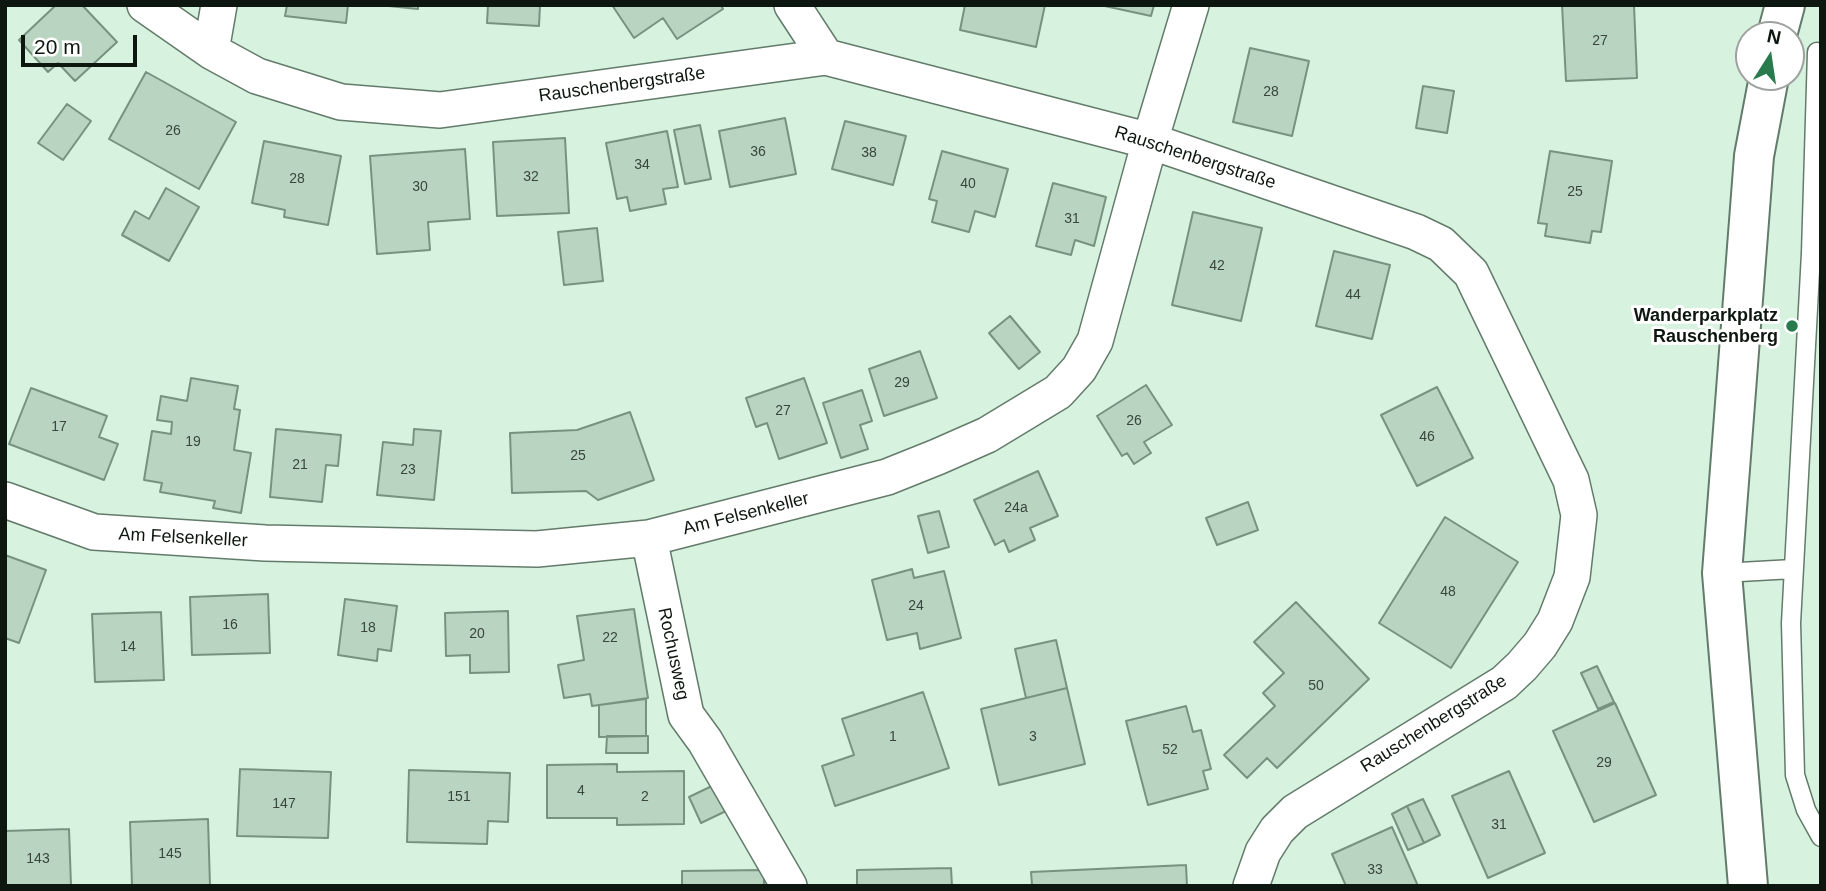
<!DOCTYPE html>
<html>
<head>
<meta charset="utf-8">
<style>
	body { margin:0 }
	#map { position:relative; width:1826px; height:891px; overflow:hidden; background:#d7f2df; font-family:Arial,sans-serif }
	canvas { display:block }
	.frame { position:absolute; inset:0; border:7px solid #0d1710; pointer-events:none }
	.north { position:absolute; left:1735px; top:21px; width:70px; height:70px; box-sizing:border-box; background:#fff; border:2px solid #9ea29f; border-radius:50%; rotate:12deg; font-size:19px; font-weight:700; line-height:28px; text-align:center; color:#0d1710 }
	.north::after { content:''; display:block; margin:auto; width:24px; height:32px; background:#297a4c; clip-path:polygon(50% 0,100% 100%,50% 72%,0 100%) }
	.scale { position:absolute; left:21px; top:35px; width:116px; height:32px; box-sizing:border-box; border:4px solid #0d1710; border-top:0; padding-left:9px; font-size:21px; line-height:24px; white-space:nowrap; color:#0d1710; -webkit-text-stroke:5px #fff; paint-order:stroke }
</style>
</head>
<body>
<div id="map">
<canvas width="1826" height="891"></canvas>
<div class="frame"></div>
<div class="north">N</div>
<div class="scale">20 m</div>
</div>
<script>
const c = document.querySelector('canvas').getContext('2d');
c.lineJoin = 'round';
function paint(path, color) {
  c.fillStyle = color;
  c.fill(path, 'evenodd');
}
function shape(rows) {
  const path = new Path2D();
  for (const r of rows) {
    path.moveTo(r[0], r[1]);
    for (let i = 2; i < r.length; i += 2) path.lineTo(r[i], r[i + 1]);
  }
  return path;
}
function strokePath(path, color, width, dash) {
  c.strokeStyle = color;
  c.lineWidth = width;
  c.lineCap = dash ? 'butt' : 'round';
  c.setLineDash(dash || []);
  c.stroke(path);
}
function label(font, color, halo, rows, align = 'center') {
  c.font = font + ' Arial,sans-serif';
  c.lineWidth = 6;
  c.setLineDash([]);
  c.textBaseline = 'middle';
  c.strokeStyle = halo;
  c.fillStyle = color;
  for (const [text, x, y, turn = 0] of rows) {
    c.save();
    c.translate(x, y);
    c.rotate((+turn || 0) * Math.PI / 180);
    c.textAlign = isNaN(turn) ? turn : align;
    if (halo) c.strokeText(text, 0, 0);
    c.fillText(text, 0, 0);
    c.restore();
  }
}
const building = shape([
	[56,5,82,5,117,42,75,81,58,63,48,72,19,40,56,5],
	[287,5,348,5,346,23,285,16,287,5],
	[379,5,418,5,418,9,379,5],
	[488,5,540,5,539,26,487,23,488,5],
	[612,5,721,5,723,9,677,39,663,18,634,38,612,5],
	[965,5,1045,5,1036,47,960,30,965,5],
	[1100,5,1154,5,1151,16,1100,5],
	[1562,5,1634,5,1637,78,1566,81,1562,5],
	[1250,48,1309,61,1292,136,1233,122,1250,48],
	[146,72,236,122,199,189,109,139,146,72],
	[1423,86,1454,91,1447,133,1416,128,1423,86],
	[67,104,91,121,63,160,38,143,67,104],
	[785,118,796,174,730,187,719,131,785,118],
	[845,121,906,136,893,185,832,169,845,121],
	[700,125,711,179,685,184,674,130,700,125],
	[667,131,678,187,663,189,666,204,630,211,627,197,617,199,606,143,667,131],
	[565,138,569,213,497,216,493,142,565,138],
	[264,141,341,156,328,225,284,217,285,210,252,203,264,141],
	[465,149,470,219,428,222,430,250,377,254,370,156,465,149],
	[942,151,1008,169,995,217,975,211,969,232,932,222,937,201,929,199,942,151],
	[1550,151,1612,161,1601,232,1592,231,1590,243,1545,236,1547,224,1538,223,1550,151],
	[1053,183,1106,197,1094,246,1075,240,1071,255,1036,246,1053,183],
	[166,188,199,207,169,261,122,235,135,211,149,219,166,188],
	[1193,212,1262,228,1241,321,1172,305,1193,212],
	[597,228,603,281,564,285,558,232,597,228],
	[1334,251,1390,265,1372,339,1316,326,1334,251],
	[1010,316,1040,352,1019,369,989,333,1010,316],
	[920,351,937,398,884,416,869,369,920,351],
	[191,378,238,386,234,409,240,410,234,450,251,453,241,513,213,508,215,501,160,492,162,483,144,480,152,431,171,434,172,422,157,420,161,396,187,401,191,378],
	[804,378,827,443,779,459,767,423,756,427,746,398,804,378],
	[1146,385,1172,425,1144,442,1151,453,1134,464,1127,453,1122,456,1097,416,1146,385],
	[1437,387,1473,458,1417,486,1381,415,1437,387],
	[31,388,107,416,99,437,118,444,104,480,9,444,31,388],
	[862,390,872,421,860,425,868,449,841,458,823,403,862,390],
	[630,412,654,480,598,500,586,491,512,493,510,433,577,430,630,412],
	[276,429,341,435,338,466,326,465,322,502,270,497,276,429],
	[414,429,441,431,434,500,377,495,383,442,413,445,414,429],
	[1038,471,1058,516,1030,528,1035,540,1009,552,1004,540,995,545,974,500,1038,471],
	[1248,502,1258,530,1217,545,1206,518,1248,502],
	[939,511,949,547,928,553,918,516,939,511],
	[1445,517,1518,562,1451,668,1379,623,1445,517],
	[5,555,46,570,19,643,5,638,5,555],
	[912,569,914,578,944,571,961,638,920,649,917,633,887,640,872,580,912,569],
	[268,594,270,653,192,655,190,597,268,594],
	[345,599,397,606,391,651,378,649,377,661,338,655,345,599],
	[1296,602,1369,679,1277,768,1267,758,1247,778,1224,755,1275,706,1263,693,1284,673,1254,642,1296,602],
	[634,609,648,698,592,706,590,694,564,698,558,665,584,660,577,616,634,609],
	[508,611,509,672,470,673,470,655,446,656,445,613,508,611],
	[161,612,164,680,95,682,92,614,161,612],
	[1056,640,1067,688,1026,698,1015,649,1056,640],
	[1597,666,1614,702,1598,709,1581,673,1597,666],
	[1067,688,1085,764,999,785,981,709,1067,688],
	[923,692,949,768,835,806,822,766,854,755,842,719,923,692],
	[646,699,646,736,599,737,599,705,646,699],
	[1615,703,1656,795,1594,822,1553,731,1615,703],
	[1186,706,1193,732,1201,730,1211,769,1203,771,1208,789,1148,805,1126,721,1186,706],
	[607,736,648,736,648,753,606,753,607,736],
	[617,764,617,772,684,771,684,824,617,825,617,818,547,818,547,765,617,764],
	[240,769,331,772,328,838,237,836,240,769],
	[409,770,510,773,508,822,488,821,487,844,407,842,409,770],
	[1509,771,1545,853,1488,878,1452,796,1509,771],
	[714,785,726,811,701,823,689,797,714,785],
	[1423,799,1440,835,1424,843,1407,806,1423,799],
	[1407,806,1424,843,1408,850,1392,814,1407,806],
	[208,819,210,886,132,886,130,822,208,819],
	[1392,827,1418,886,1346,886,1332,854,1392,827],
	[69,829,71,886,5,886,5,831,69,829],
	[1186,865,1187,886,1024,886,1032,885,1031,872,1186,865],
	[951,868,952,886,857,886,857,870,951,868],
	[764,870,764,886,682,886,682,871,764,870]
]);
paint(building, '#b9d4c1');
strokePath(building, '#789280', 2);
const lane = shape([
	[1817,52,1811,253,1791,623,1795,775,1806,810,1821,837],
	[1722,573,1793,569]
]);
const street = shape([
	[145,5,211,51,257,76,341,102,440,110,826,57,1150,141,1416,232,1441,244,1471,273,1571,480,1579,515,1572,577,1555,621,1540,645,1522,666,1504,683,1478,699,1295,812,1277,830,1263,852,1251,886],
	[792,5,826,57],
	[211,51,219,5],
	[5,500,94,532,265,543,537,549,649,538,887,477,937,457,987,435,1058,392,1079,369,1095,341,1150,141,1191,5],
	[649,538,686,715,705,741,789,886]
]);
const secondary = shape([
	[1777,35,1785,5],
	[1748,886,1722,573,1754,156,1769,77]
]);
strokePath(lane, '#637b6a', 21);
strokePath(street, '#637b6a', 38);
strokePath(secondary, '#637b6a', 42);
strokePath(lane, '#fff', 18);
strokePath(street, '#fff', 35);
strokePath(secondary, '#fff', 38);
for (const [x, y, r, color] of [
	[1792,326,7,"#297a4c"]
]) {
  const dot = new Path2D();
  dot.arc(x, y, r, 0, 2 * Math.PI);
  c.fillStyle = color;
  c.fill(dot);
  strokePath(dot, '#fff', 2.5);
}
label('14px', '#38463c', null, [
	["27",1600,41],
	["28",1271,92],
	["26",173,131],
	["36",758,152],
	["38",869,153],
	["34",642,165],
	["32",531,177],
	["28",297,179],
	["40",968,184],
	["30",420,187],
	["25",1575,192],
	["31",1072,219],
	["42",1217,266],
	["44",1353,295],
	["29",902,383],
	["27",783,411],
	["26",1134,421],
	["17",59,427],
	["46",1427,437],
	["19",193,442],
	["25",578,456],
	["21",300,465],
	["23",408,470],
	["24a",1016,508],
	["48",1448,592],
	["24",916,606],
	["16",230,625],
	["18",368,628],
	["20",477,634],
	["22",610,638],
	["14",128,647],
	["50",1316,686],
	["1",893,737],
	["3",1033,737],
	["52",1170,750],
	["29",1604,763],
	["4",581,791],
	["151",459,797],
	["2",645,797],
	["147",284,804],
	["31",1499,825],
	["145",170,854],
	["143",38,859],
	["33",1375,870]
]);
label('18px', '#0d1710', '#fff', [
	["Rauschenbergstraße",622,85,-8],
	["Rauschenbergstraße",1195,158,18],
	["Am Felsenkeller",746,514,-14],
	["Am Felsenkeller",183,538,3],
	["Rochusweg",673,654,78],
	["Rauschenbergstraße",1434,724,-32]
]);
label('bold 18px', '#0d1710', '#fff', [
	["Wanderparkplatz",1778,316],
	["Rauschenberg",1778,337]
], 'right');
</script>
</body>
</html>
